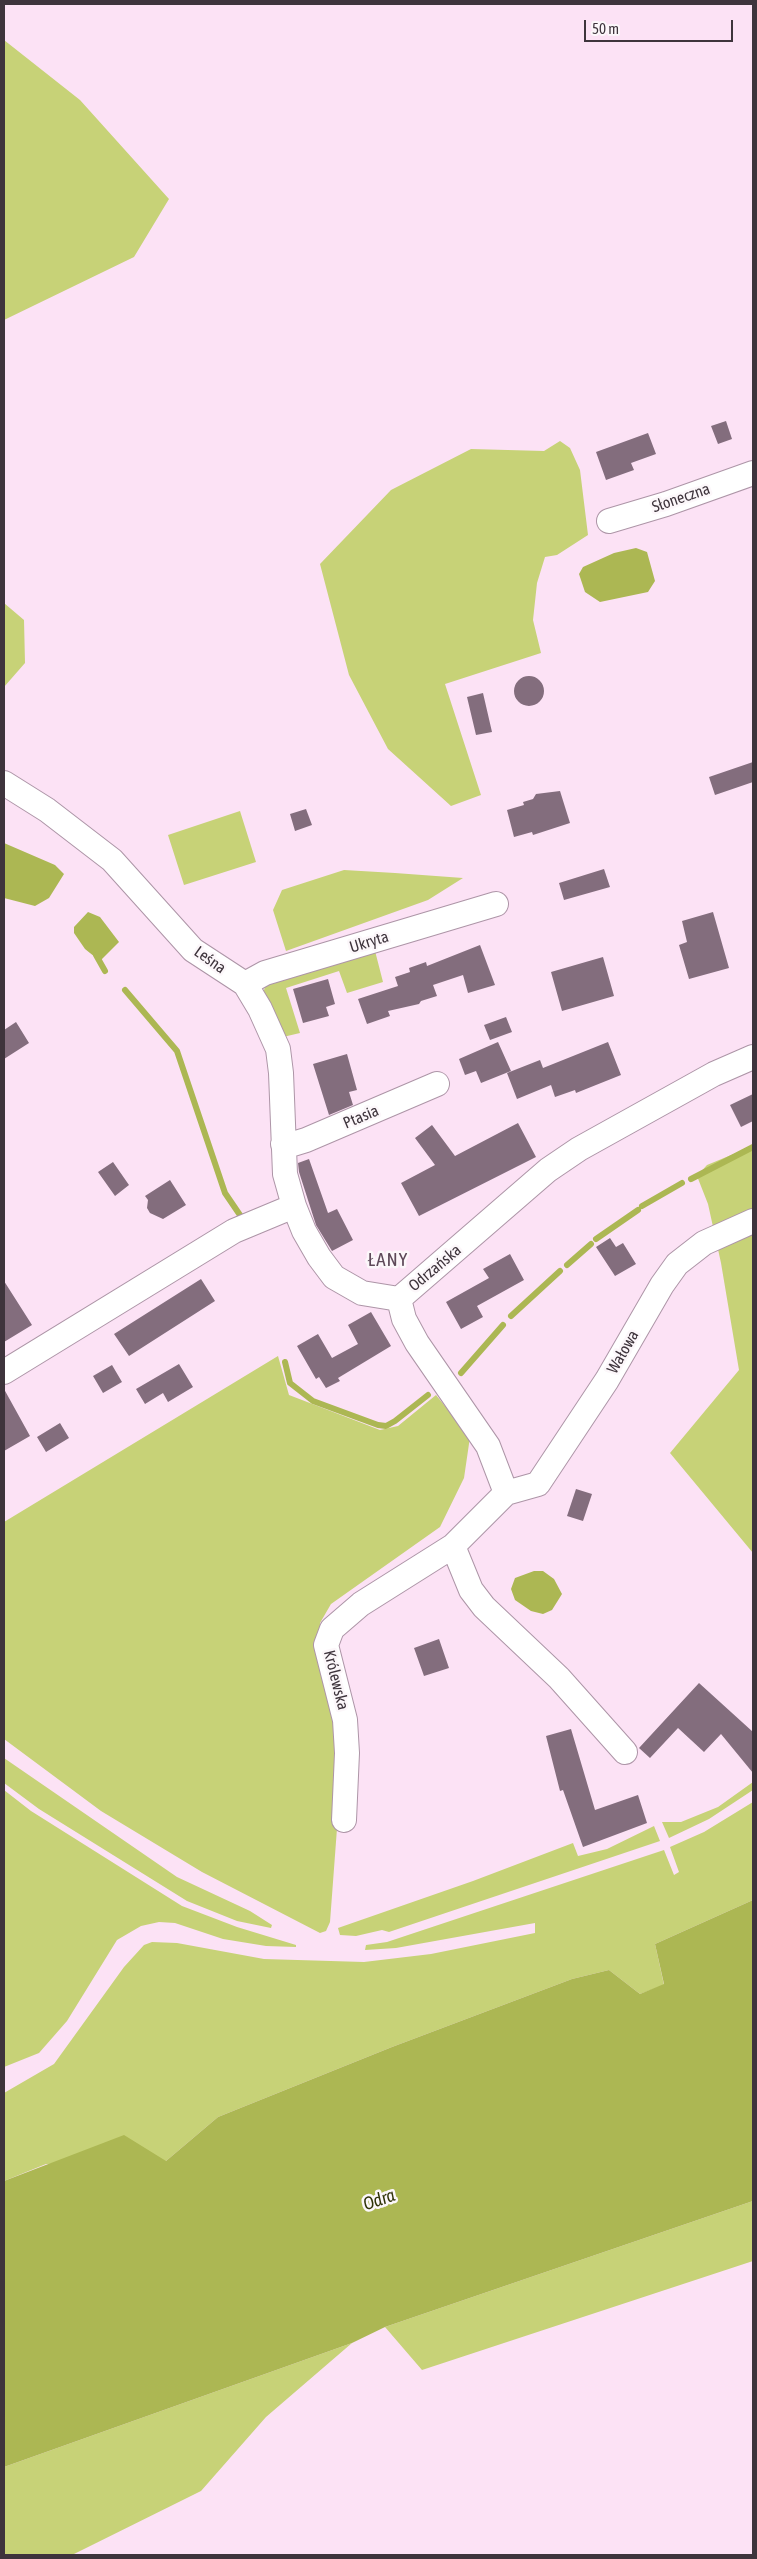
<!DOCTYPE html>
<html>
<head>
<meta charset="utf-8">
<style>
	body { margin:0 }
	#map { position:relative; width:757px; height:2559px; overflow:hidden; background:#fce2f5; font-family:"Asap Condensed",sans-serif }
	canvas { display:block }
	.frame { position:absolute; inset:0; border:5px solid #3e343c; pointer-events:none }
	.scale { position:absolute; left:584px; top:20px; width:149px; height:22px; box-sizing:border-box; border:2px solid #3e343c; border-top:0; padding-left:6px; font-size:15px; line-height:18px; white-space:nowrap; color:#3e343c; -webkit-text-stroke:4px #fcf7fa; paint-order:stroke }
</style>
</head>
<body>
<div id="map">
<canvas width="757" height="2559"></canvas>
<div class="frame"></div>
<div class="scale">50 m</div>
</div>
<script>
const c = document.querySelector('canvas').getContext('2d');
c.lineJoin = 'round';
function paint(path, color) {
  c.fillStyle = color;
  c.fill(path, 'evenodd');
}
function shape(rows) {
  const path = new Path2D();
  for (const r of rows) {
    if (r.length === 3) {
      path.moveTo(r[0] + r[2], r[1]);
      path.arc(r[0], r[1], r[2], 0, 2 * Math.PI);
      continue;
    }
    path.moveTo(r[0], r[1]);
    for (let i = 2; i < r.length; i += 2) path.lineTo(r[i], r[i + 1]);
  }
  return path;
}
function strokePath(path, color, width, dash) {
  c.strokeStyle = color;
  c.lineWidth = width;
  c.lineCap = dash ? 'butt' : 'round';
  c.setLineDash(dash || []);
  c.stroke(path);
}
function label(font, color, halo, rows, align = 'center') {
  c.font = font + ' "Asap Condensed",sans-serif';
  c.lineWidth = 5;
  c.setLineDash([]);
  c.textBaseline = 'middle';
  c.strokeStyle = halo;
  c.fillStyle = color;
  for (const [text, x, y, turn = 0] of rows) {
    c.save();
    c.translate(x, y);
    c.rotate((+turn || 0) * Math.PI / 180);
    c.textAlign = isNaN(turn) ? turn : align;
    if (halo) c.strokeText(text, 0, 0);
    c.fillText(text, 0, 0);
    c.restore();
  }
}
paint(shape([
	[4,40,80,100,169,199,134,257,4,320],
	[560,441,570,448,580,470,588,535,557,555,545,557,537,583,533,620,541,653,445,684,481,795,451,806,388,749,349,675,320,564,391,490,471,449,544,451],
	[4,603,24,620,25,663,4,687],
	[240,811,256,862,184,885,168,835],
	[344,870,395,873,463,878,428,900,286,951,273,910,282,890],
	[374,947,383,982,347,993,339,971,286,988,300,1033,283,1037,263,994,266,983],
	[753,1146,753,1553,670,1453,739,1370,721,1263,708,1204,697,1176,707,1165],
	[278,1356,289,1395,380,1430,398,1426,436,1395,470,1437,464,1478,440,1527,331,1604,320,1623,320,1642,340,1722,338,1815,330,1922,326,1931,320,1933,202,1872,101,1811,4,1739,4,1522],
	[4,1758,177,1877,250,1911,272,1925,271,1928,237,1921,187,1901,39,1809,4,1783],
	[753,1782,753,1790,709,1819,669,1838,662,1822,681,1822,718,1807],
	[4,1790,31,1811,182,1906,237,1927,296,1945,296,1947,266,1946,223,1939,175,1923,159,1922,141,1926,117,1940,67,2021,39,2053,4,2067],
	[753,1802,753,1900,655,1944,664,1985,640,1994,609,1970,572,1979,392,2047,218,2117,166,2161,46,2164,4,2181,4,2093,54,2064,124,1967,144,1945,152,1942,177,1943,264,1959,364,1962,431,1954,535,1933,535,1923,396,1948,365,1950,366,1945,387,1942,664,1850,674,1875,679,1872,670,1847,704,1832],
	[654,1826,660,1841,389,1932,382,1930,356,1936,340,1935,338,1928,473,1881,573,1843,578,1856,607,1849],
	[753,2201,753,2261,422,2370,385,2327],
	[352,2343,266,2417,201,2491,72,2555,4,2555,4,2467]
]), '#c7d277');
paint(shape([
	[636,548,647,552,655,581,648,592,600,602,585,592,579,574,583,567,614,553],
	[4,843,55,865,64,874,49,898,35,906,4,898],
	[88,912,100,917,119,942,100,961,85,949,74,933,74,927],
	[534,1571,543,1571,554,1579,562,1594,552,1610,543,1614,531,1611,515,1600,511,1589,515,1578],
	[753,1900,753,2201,385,2327,352,2343,4,2467,4,2181,124,2135,166,2161,218,2117,392,2047,572,1979,609,1970,640,1994,664,1984,655,1944]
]), '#acb753');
strokePath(shape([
	[96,955,105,971],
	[125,990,177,1051,225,1193,242,1218],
	[691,1179,753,1147],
	[642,1206,682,1183],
	[596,1239,638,1210],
	[567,1265,591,1244],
	[511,1316,560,1271],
	[285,1362,290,1383,313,1401,378,1425,386,1426,395,1421,428,1395],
	[461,1373,503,1325]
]), '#acb753', 6);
paint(shape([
	[726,421,732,439,718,444,711,426],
	[648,433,656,454,631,463,634,470,606,480,596,452],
	[529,691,15],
	[483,693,492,732,476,735,467,697],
	[753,762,753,782,715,795,709,777],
	[560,791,570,823,533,835,532,832,514,837,507,810,524,805,523,802,533,799,536,794],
	[306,809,312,825,295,831,290,814],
	[604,869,610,887,564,900,559,883],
	[713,912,729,968,689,979,679,945,687,942,682,921],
	[480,945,495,985,468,993,463,975,433,985,437,996,421,1001,419,1004,388,1011,390,1016,367,1024,358,999,398,986,395,977,410,972,409,968,426,962,427,966],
	[603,957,614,996,562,1011,551,972],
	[328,979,335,1004,326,1007,329,1016,303,1023,293,989],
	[506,1017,512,1032,490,1040,484,1025],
	[16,1022,29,1043,4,1059,4,1030],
	[498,1042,511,1071,481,1083,476,1071,465,1075,459,1059],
	[608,1042,621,1075,576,1093,575,1090,555,1097,551,1085,517,1099,507,1073,540,1060,543,1068],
	[347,1054,357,1090,349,1092,353,1105,329,1115,313,1064],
	[753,1094,753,1121,741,1127,730,1105],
	[518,1123,536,1157,419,1216,401,1183,435,1165,415,1138,432,1125,455,1156],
	[309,1159,328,1213,337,1209,353,1240,332,1251,316,1225,299,1172,298,1163],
	[113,1162,129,1185,115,1196,98,1172],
	[170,1180,186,1205,163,1219,150,1213,147,1208,148,1200,145,1196],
	[610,1238,616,1247,623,1243,636,1264,615,1276,596,1247],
	[510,1254,524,1280,477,1306,483,1317,461,1329,446,1302,489,1278,483,1269],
	[201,1279,215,1301,129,1356,114,1334],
	[4,1281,32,1325,4,1342],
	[371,1312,391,1346,338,1378,340,1381,326,1388,319,1377,316,1379,297,1346,318,1334,332,1358,358,1344,348,1325],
	[179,1364,193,1387,168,1402,163,1393,145,1404,136,1389],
	[112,1365,122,1382,103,1393,93,1376],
	[4,1389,30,1436,4,1451],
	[60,1423,69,1438,46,1452,37,1437],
	[576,1489,592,1494,583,1521,567,1516],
	[439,1639,449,1668,424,1676,414,1648],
	[699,1683,753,1732,753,1773,721,1734,704,1752,678,1728,650,1758,639,1748],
	[571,1729,595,1810,638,1795,647,1823,583,1847,563,1790,560,1791,546,1736]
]), '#836d7d');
const minor = shape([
	[609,521,666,504,753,473],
	[4,783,47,810,112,860,193,950,245,984,260,1009,278,1049,281,1073,285,1174,294,1206,304,1231,319,1257,334,1277,362,1293,399,1299,548,1170,579,1149,714,1074,753,1057],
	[245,984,265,973,496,904],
	[283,1144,293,1144,306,1140,437,1084],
	[4,1372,234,1231,294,1206],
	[506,1493,538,1484,607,1380,662,1285,677,1264,704,1243,753,1221],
	[453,1546,471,1590,484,1607,559,1678,625,1752],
	[344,1820,347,1753,345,1720,326,1645,332,1629,361,1604,453,1546,506,1493,488,1446,417,1343,404,1319,399,1299]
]);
strokePath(minor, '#ad95a7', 26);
strokePath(minor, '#fff', 24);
label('16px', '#3e343c', '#fcf7fa', [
	["Słoneczna",681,498,-19],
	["Ukryta",369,942,-17],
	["Leśna",210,960,35],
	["Ptasia",361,1117,-23],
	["Odrzańska",435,1268,-40],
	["Wałowa",623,1352,-60],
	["Królewska",336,1680,76]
]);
label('italic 18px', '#2f3308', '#fcf7fa', [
	["Odra",379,2200,-19]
]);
c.letterSpacing = '1px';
label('19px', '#5e4959', '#fcf7fa', [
	["ŁANY",388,1260]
]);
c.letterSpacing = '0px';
</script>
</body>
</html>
